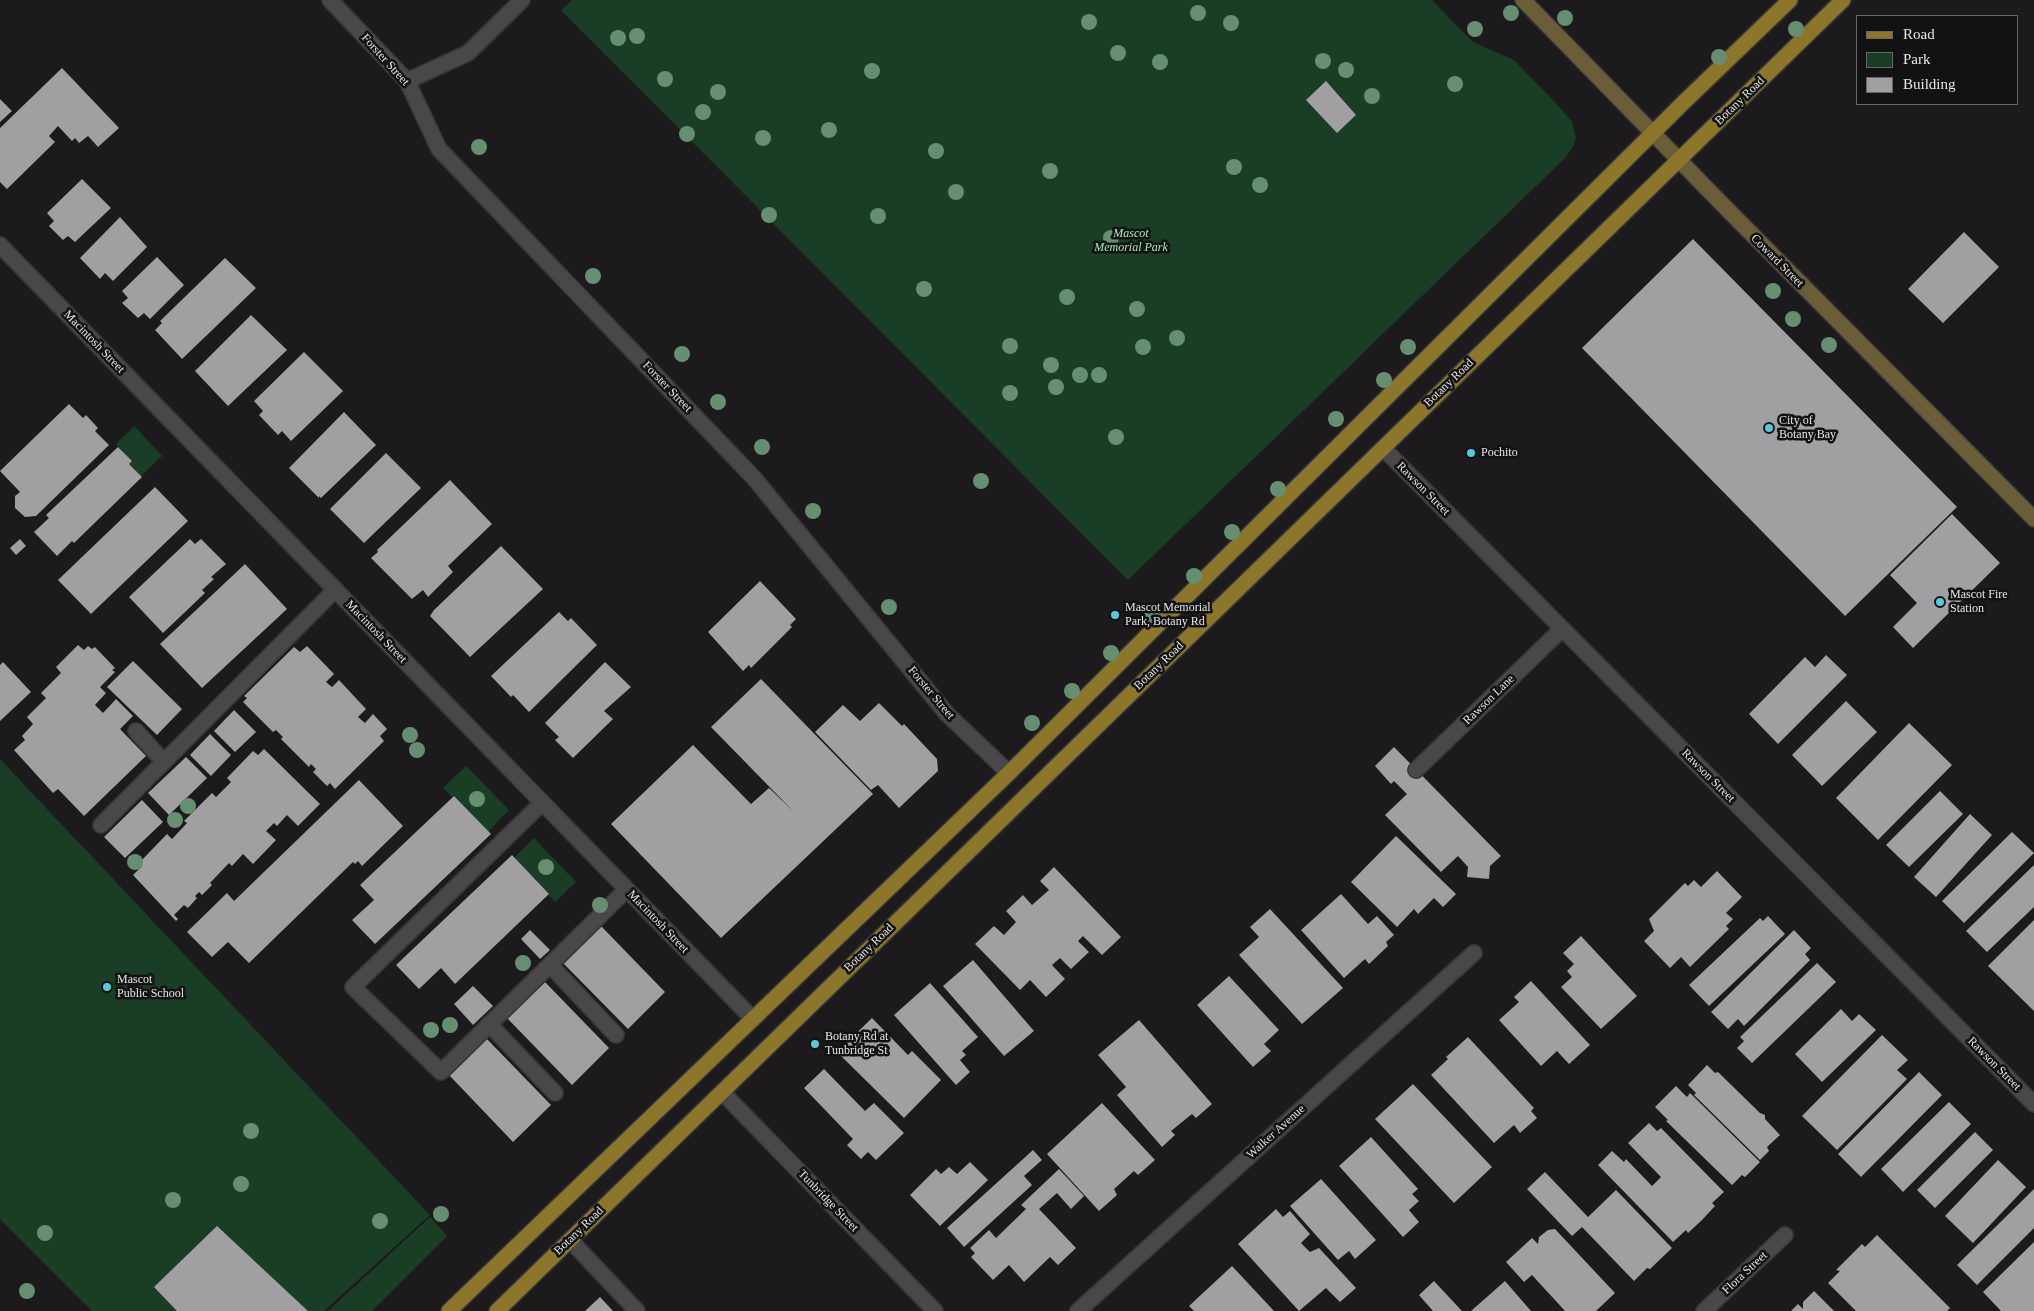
<!DOCTYPE html>
<html>
<head>
<meta charset="utf-8">
<style>
	body { margin:0 }
	#map { position:relative; width:2034px; height:1311px; overflow:hidden; background:#1c1a1c; font-family:"Times New Roman",serif }
	canvas { display:block }
	.legend { position:absolute; left:1856px; top:15px; width:162px; height:90px; box-sizing:border-box; background:#131213; border:1px solid #686768; margin:0; padding:6px 9px; list-style:none; font-size:15px; color:#e7e6e7 }
	.legend li { display:flex; align-items:center; gap:10px; height:25px }
	.legend b { width:25px; border:1px solid #686768 }
</style>
</head>
<body>
<div id="map">
<canvas width="2034" height="1311"></canvas>
<ul class="legend">
<li><b style="height:6px;background:#8b7629"></b>Road</li>
<li><b style="height:14px;background:#1a3d25"></b>Park</li>
<li><b style="height:14px;background:#a19fa1"></b>Building</li>
</ul>
</div>
<script>
const c = document.querySelector('canvas').getContext('2d');
c.lineJoin = 'round';
function paint(path, color) {
  c.fillStyle = color;
  c.fill(path, 'evenodd');
}
function shape(rows) {
  const path = new Path2D();
  for (const r of rows) {
    path.moveTo(r[0], r[1]);
    for (let i = 2; i < r.length; i += 2) path.lineTo(r[i], r[i + 1]);
  }
  return path;
}
function strokePath(path, color, width, dash) {
  c.strokeStyle = color;
  c.lineWidth = width;
  c.lineCap = dash ? 'butt' : 'round';
  c.setLineDash(dash || []);
  c.stroke(path);
}
function label(font, color, halo, rows, align = 'center') {
  c.font = font + ' "Times New Roman",serif';
  c.lineWidth = 5;
  c.setLineDash([]);
  c.textBaseline = 'middle';
  c.strokeStyle = halo;
  c.fillStyle = color;
  for (const [text, x, y, turn = 0] of rows) {
    c.save();
    c.translate(x, y);
    c.rotate((+turn || 0) * Math.PI / 180);
    c.textAlign = isNaN(turn) ? turn : align;
    if (halo) c.strokeText(text, 0, 0);
    c.fillText(text, 0, 0);
    c.restore();
  }
}
paint(shape([
	[572,0,1432,0,1473,42,1514,60,1554,101,1572,122,1576,138,1573,147,1565,158,1128,580,561,10],
	[134,426,162,456,141,476,129,464,131,461,116,444],
	[0,759,430,1215,324,1311,308,1311,217,1227,177,1311,92,1311,0,1219],
	[466,766,509,810,488,832,454,796,452,797,443,788],
	[534,838,576,882,555,902,514,858],
	[430,1217,447,1236,372,1311,328,1311]
]), '#1a3d25');
paint(shape([
	[62,68,119,128,98,147,88,136,79,143,75,138,72,141,58,126,49,136,55,142,7,189,0,182,0,128],
	[1326,81,1356,115,1337,133,1306,100],
	[0,99,12,111,0,122],
	[82,179,111,208,75,242,68,236,63,240,49,226,54,221,47,213],
	[120,217,147,247,113,281,105,273,100,279,80,258],
	[1964,232,1999,267,1943,323,1908,289],
	[1693,239,1957,507,1845,616,1582,348],
	[157,257,184,285,150,319,144,313,138,318,122,303,128,298,122,291],
	[225,258,256,288,182,359,155,330,162,323,160,321],
	[251,315,287,350,228,406,195,371],
	[304,352,343,391,291,441,282,431,278,435,259,415,263,411,254,401],
	[69,404,83,418,86,415,98,428,95,431,109,445,36,516,25,517,15,508,15,496,20,492,0,471],
	[344,412,376,445,321,498,319,496,319,498,289,468],
	[118,447,132,461,129,464,142,477,74,543,72,541,57,556,34,532,49,518,46,515],
	[386,453,421,488,364,543,330,509],
	[450,480,492,524,448,566,453,572,428,597,423,590,412,599,371,558,378,552,377,550],
	[155,487,188,521,91,614,58,580],
	[1952,514,2000,563,1913,648,1893,627,1917,603,1890,575],
	[20,539,26,546,16,555,10,548],
	[190,539,195,544,201,539,226,564,211,577,214,579,202,590,205,593,163,633,129,597],
	[501,546,543,589,470,657,430,616,434,610],
	[245,564,287,609,202,688,160,644],
	[760,581,796,619,790,625,792,627,751,668,749,665,743,671,708,632],
	[559,612,568,621,571,618,597,645,529,712,513,695,511,697,491,676],
	[78,645,84,650,88,646,92,649,95,647,115,668,112,670,115,672,100,687,106,693,95,705,103,713,116,699,133,716,120,729,146,756,84,816,58,789,53,793,14,750,25,740,22,736,33,724,27,717,46,698,41,693,61,673,56,667],
	[307,646,334,674,326,682,332,687,339,680,366,709,358,717,365,723,373,714,387,729,380,736,384,741,335,789,330,783,327,786,313,772,316,769,311,764,309,767,281,739,283,737,276,730,273,732,243,702,247,698,244,696,294,647,300,652],
	[1826,655,1847,675,1778,744,1749,714,1805,657,1815,667],
	[133,661,182,709,157,735,107,687],
	[3,662,31,692,0,721,0,665],
	[605,662,631,687,604,711,613,719,573,758,555,740,559,737,545,723],
	[761,679,873,794,721,938,611,824,693,745,751,804,769,788,793,811,711,727],
	[1846,701,1877,732,1822,786,1792,755],
	[879,703,902,726,904,724,937,759,938,771,899,808,878,785,871,790,815,732,843,705,860,721],
	[234,710,256,732,235,752,214,731],
	[1909,723,1952,765,1878,840,1836,798],
	[210,734,231,755,211,776,190,755],
	[1394,747,1501,856,1490,866,1489,879,1467,877,1468,867,1458,856,1441,872,1385,815,1407,794,1394,781,1391,784,1375,766],
	[264,749,320,804,298,826,287,815,277,826,274,823,266,831,276,840,253,864,243,854,232,866,229,863,210,883,212,885,202,895,199,892,195,896,197,898,188,908,184,905,174,915,178,919,176,921,133,875,142,866,139,863,167,834,172,839,187,823,184,821,212,793,216,797,231,782,227,778,253,751,258,755],
	[186,757,207,778,169,815,148,793],
	[359,780,403,826,362,866,358,861,355,864,353,862,249,963,228,942,212,957,187,932,227,893,234,901],
	[1940,791,1963,814,1909,867,1886,845],
	[454,796,491,834,375,944,352,920,374,900,360,885],
	[142,800,163,822,125,858,104,837],
	[1970,814,1992,835,1936,897,1914,877],
	[2012,832,2034,853,1964,923,1942,901],
	[1396,836,1456,894,1443,907,1434,898,1418,914,1414,909,1397,927,1351,882],
	[512,855,549,894,455,984,441,968,419,989,396,965],
	[2034,865,2034,907,1987,952,1966,931],
	[1054,867,1121,937,1102,955,1083,936,1078,941,1089,952,1071,969,1060,958,1052,965,1065,979,1046,997,1030,980,1020,990,975,944,994,926,1004,935,1016,922,1006,911,1023,895,1032,905,1049,890,1040,881],
	[1717,871,1742,897,1726,913,1733,919,1726,926,1729,929,1690,967,1681,957,1670,968,1644,941,1654,931,1649,919,1685,883,1688,886,1694,880,1701,887],
	[1341,894,1368,924,1377,916,1394,935,1386,942,1388,946,1369,964,1365,959,1344,978,1301,930],
	[1270,909,1343,988,1302,1024,1239,955,1259,937,1250,927],
	[1768,916,1785,934,1709,1006,1689,985,1760,918,1763,921],
	[2034,920,2034,1011,1988,966],
	[601,926,665,992,628,1029,563,963],
	[530,930,550,950,540,959,521,939],
	[1794,930,1811,948,1805,954,1810,960,1744,1026,1738,1019,1728,1029,1711,1012],
	[1581,936,1637,996,1601,1029,1561,987,1572,977,1567,971,1574,964,1563,953],
	[973,960,1034,1031,1004,1056,943,986],
	[1817,963,1836,982,1752,1063,1737,1048,1744,1041,1740,1037],
	[1229,976,1279,1030,1264,1044,1271,1051,1253,1067,1197,1005],
	[1531,981,1590,1045,1569,1064,1557,1051,1541,1066,1499,1020,1519,1002,1514,997],
	[545,982,609,1048,572,1085,507,1018],
	[930,983,978,1037,962,1051,966,1055,960,1060,970,1072,956,1085,894,1015],
	[473,986,493,1006,473,1025,454,1004],
	[1841,1009,1852,1021,1859,1014,1876,1030,1822,1082,1795,1054],
	[872,1018,908,1055,912,1051,941,1080,904,1118,837,1052],
	[1139,1020,1212,1104,1196,1118,1192,1114,1171,1131,1175,1135,1162,1147,1117,1095,1126,1087,1098,1055],
	[1882,1035,1908,1060,1897,1070,1907,1079,1837,1150,1802,1116],
	[1468,1037,1534,1108,1531,1111,1537,1118,1520,1133,1514,1125,1494,1143,1431,1075,1448,1059,1446,1057],
	[486,1038,551,1105,513,1142,449,1075],
	[1707,1065,1715,1073,1718,1072,1760,1113,1765,1115,1765,1119,1780,1135,1767,1147,1769,1151,1760,1160,1694,1095,1696,1093,1688,1085],
	[824,1069,865,1111,874,1103,904,1133,876,1160,868,1152,861,1159,847,1145,853,1139,804,1088],
	[1919,1072,1942,1095,1861,1177,1838,1154],
	[1413,1084,1492,1167,1454,1203,1375,1119],
	[1676,1086,1687,1097,1690,1093,1760,1162,1745,1177,1742,1175,1732,1185,1666,1121,1668,1120,1655,1107],
	[1949,1102,1971,1124,1903,1192,1881,1169],
	[1102,1103,1155,1160,1138,1175,1134,1171,1114,1189,1117,1195,1099,1211,1047,1154],
	[1649,1123,1657,1131,1661,1128,1724,1192,1712,1203,1715,1206,1702,1220,1688,1233,1686,1230,1673,1242,1598,1165,1612,1151,1624,1162,1626,1159,1652,1186,1661,1177,1628,1143],
	[1975,1132,1993,1150,1935,1208,1917,1190],
	[1371,1137,1418,1189,1412,1194,1419,1201,1409,1210,1419,1222,1403,1237,1339,1166],
	[1033,1150,1042,1160,1024,1176,1032,1185,964,1247,947,1228],
	[1998,1160,2026,1187,1973,1243,1945,1216],
	[970,1162,988,1180,940,1226,910,1195,936,1169,941,1174,949,1167,957,1174],
	[1059,1169,1084,1196,1071,1209,1057,1193,1039,1209,1076,1248,1058,1265,1050,1257,1024,1282,1009,1265,993,1280,971,1257,975,1253,970,1248,989,1230,996,1238,1026,1209,1021,1205],
	[1545,1172,1588,1217,1616,1190,1672,1248,1650,1269,1647,1268,1634,1281,1582,1227,1572,1236,1527,1189],
	[1321,1179,1376,1240,1355,1259,1349,1251,1338,1260,1290,1206],
	[2034,1189,2034,1228,1977,1285,1957,1265],
	[1276,1209,1283,1217,1290,1211,1310,1234,1301,1243,1310,1252,1319,1248,1356,1288,1340,1302,1326,1288,1299,1311,1238,1244],
	[217,1226,308,1311,177,1311,154,1287],
	[1555,1229,1615,1293,1596,1311,1565,1311,1532,1275,1524,1282,1506,1262,1532,1238,1538,1244,1539,1237,1548,1230],
	[1877,1235,1950,1308,1947,1311,1856,1311,1828,1283,1840,1271,1836,1270,1862,1244,1865,1247],
	[2034,1242,2034,1311,2001,1311,1983,1292],
	[1232,1266,1274,1311,1194,1311,1189,1306],
	[1434,1281,1462,1311,1433,1311,1419,1295],
	[1505,1281,1531,1311,1471,1311],
	[1814,1291,1834,1311,1791,1311,1798,1304,1803,1309,1803,1302],
	[600,1297,613,1311,585,1311]
]), '#a19fa1');
const lane = shape([
	[136,731,164,762],
	[1416,770,1562,629],
	[542,803,353,987,441,1072,626,890],
	[101,825,335,590],
	[550,965,616,1035],
	[489,1024,555,1093],
	[570,1240,637,1311]
]);
const street = shape([
	[330,0,407,81,439,149,754,478,947,714,1009,773],
	[407,81,468,53,522,0],
	[0,245,753,1019],
	[1383,448,2034,1104],
	[722,1092,935,1311],
	[1078,1311,1474,953],
	[1704,1311,1785,1235]
]);
const secondary = shape([
	[1523,0,1721,203,2034,519]
]);
const primary = shape([
	[449,1311,1009,773,1684,102,1790,0],
	[497,1311,1843,0]
]);
strokePath(lane, '#383738', 18);
strokePath(street, '#383738', 18);
strokePath(secondary, '#383738', 18);
strokePath(primary, '#383738', 18);
strokePath(lane, '#494749', 15);
strokePath(street, '#494749', 15);
strokePath(secondary, '#6a5e39', 15);
strokePath(primary, '#8b7629', 15);
c.fillStyle = '#668e70';
for (const [x, y] of [
	[1198,13],
	[1511,13],
	[1565,18],
	[1089,22],
	[1231,23],
	[1475,29],
	[1796,29],
	[637,36],
	[618,38],
	[1118,53],
	[1719,57],
	[1323,61],
	[1160,62],
	[1346,70],
	[872,71],
	[665,79],
	[1455,84],
	[718,92],
	[1372,96],
	[703,112],
	[829,130],
	[687,134],
	[763,138],
	[479,147],
	[936,151],
	[1234,167],
	[1050,171],
	[1260,185],
	[956,192],
	[769,215],
	[878,216],
	[1111,238],
	[593,276],
	[924,289],
	[1773,291],
	[1067,297],
	[1137,309],
	[1793,319],
	[1177,338],
	[1829,345],
	[1010,346],
	[1143,347],
	[1408,347],
	[682,354],
	[1051,365],
	[1080,375],
	[1099,375],
	[1384,380],
	[1056,387],
	[1010,393],
	[718,402],
	[1336,419],
	[1116,437],
	[762,447],
	[981,481],
	[1278,489],
	[813,511],
	[1232,532],
	[1194,576],
	[889,607],
	[1152,615],
	[1111,653],
	[1072,691],
	[1032,723],
	[410,735],
	[417,750],
	[477,799],
	[188,806],
	[175,820],
	[135,862],
	[546,867],
	[600,905],
	[523,963],
	[450,1025],
	[431,1030],
	[251,1131],
	[241,1184],
	[173,1200],
	[441,1214],
	[380,1221],
	[45,1233],
	[27,1291]
]) {
  c.beginPath();
  c.arc(x, y, 8, 0, 2 * Math.PI);
  c.fill();
}
for (const [x, y, r, color] of [
	[1769,428,5,"#54cadd"],
	[1471,453,5,"#54cadd"],
	[1940,602,5,"#54cadd"],
	[1115,615,5,"#54cadd"],
	[107,987,5,"#54cadd"],
	[815,1044,5,"#54cadd"]
]) {
  const dot = new Path2D();
  dot.arc(x, y, r, 0, 2 * Math.PI);
  c.fillStyle = color;
  c.fill(dot);
  strokePath(dot, '#131213', 2);
}
label('12px', '#e7e6e7', '#131213', [
	["Forster Street",385,60,48],
	["Botany Road",1740,101,-44],
	["Coward Street",1777,261,45],
	["Macintosh Street",94,342,46],
	["Botany Road",1449,383,-44],
	["Forster Street",667,387,46],
	["Rawson Street",1423,489,45],
	["Macintosh Street",376,632,46],
	["Botany Road",1159,666,-44],
	["Forster Street",931,693,50],
	["Rawson Lane",1489,700,-44],
	["Rawson Street",1708,776,45],
	["Macintosh Street",658,922,46],
	["Botany Road",869,948,-44],
	["Rawson Street",1994,1064,45],
	["Walker Avenue",1276,1132,-42],
	["Tunbridge Street",828,1201,46],
	["Botany Road",579,1231,-44],
	["Flora Street",1745,1273,-43]
]);
label('italic 12px', '#a3edb5', '#131213', [
	["Mascot",1131,234],
	["Memorial Park",1131,248]
]);
label('12px', '#e7e6e7', '#131213', [
	["City of",1779,421],
	["Botany Bay",1779,435],
	["Pochito",1481,453],
	["Mascot Fire",1950,595],
	["Station",1950,609],
	["Mascot Memorial",1125,608],
	["Park, Botany Rd",1125,622],
	["Mascot",117,980],
	["Public School",117,994],
	["Botany Rd at",825,1037],
	["Tunbridge St",825,1051]
], 'left');
</script>
</body>
</html>
